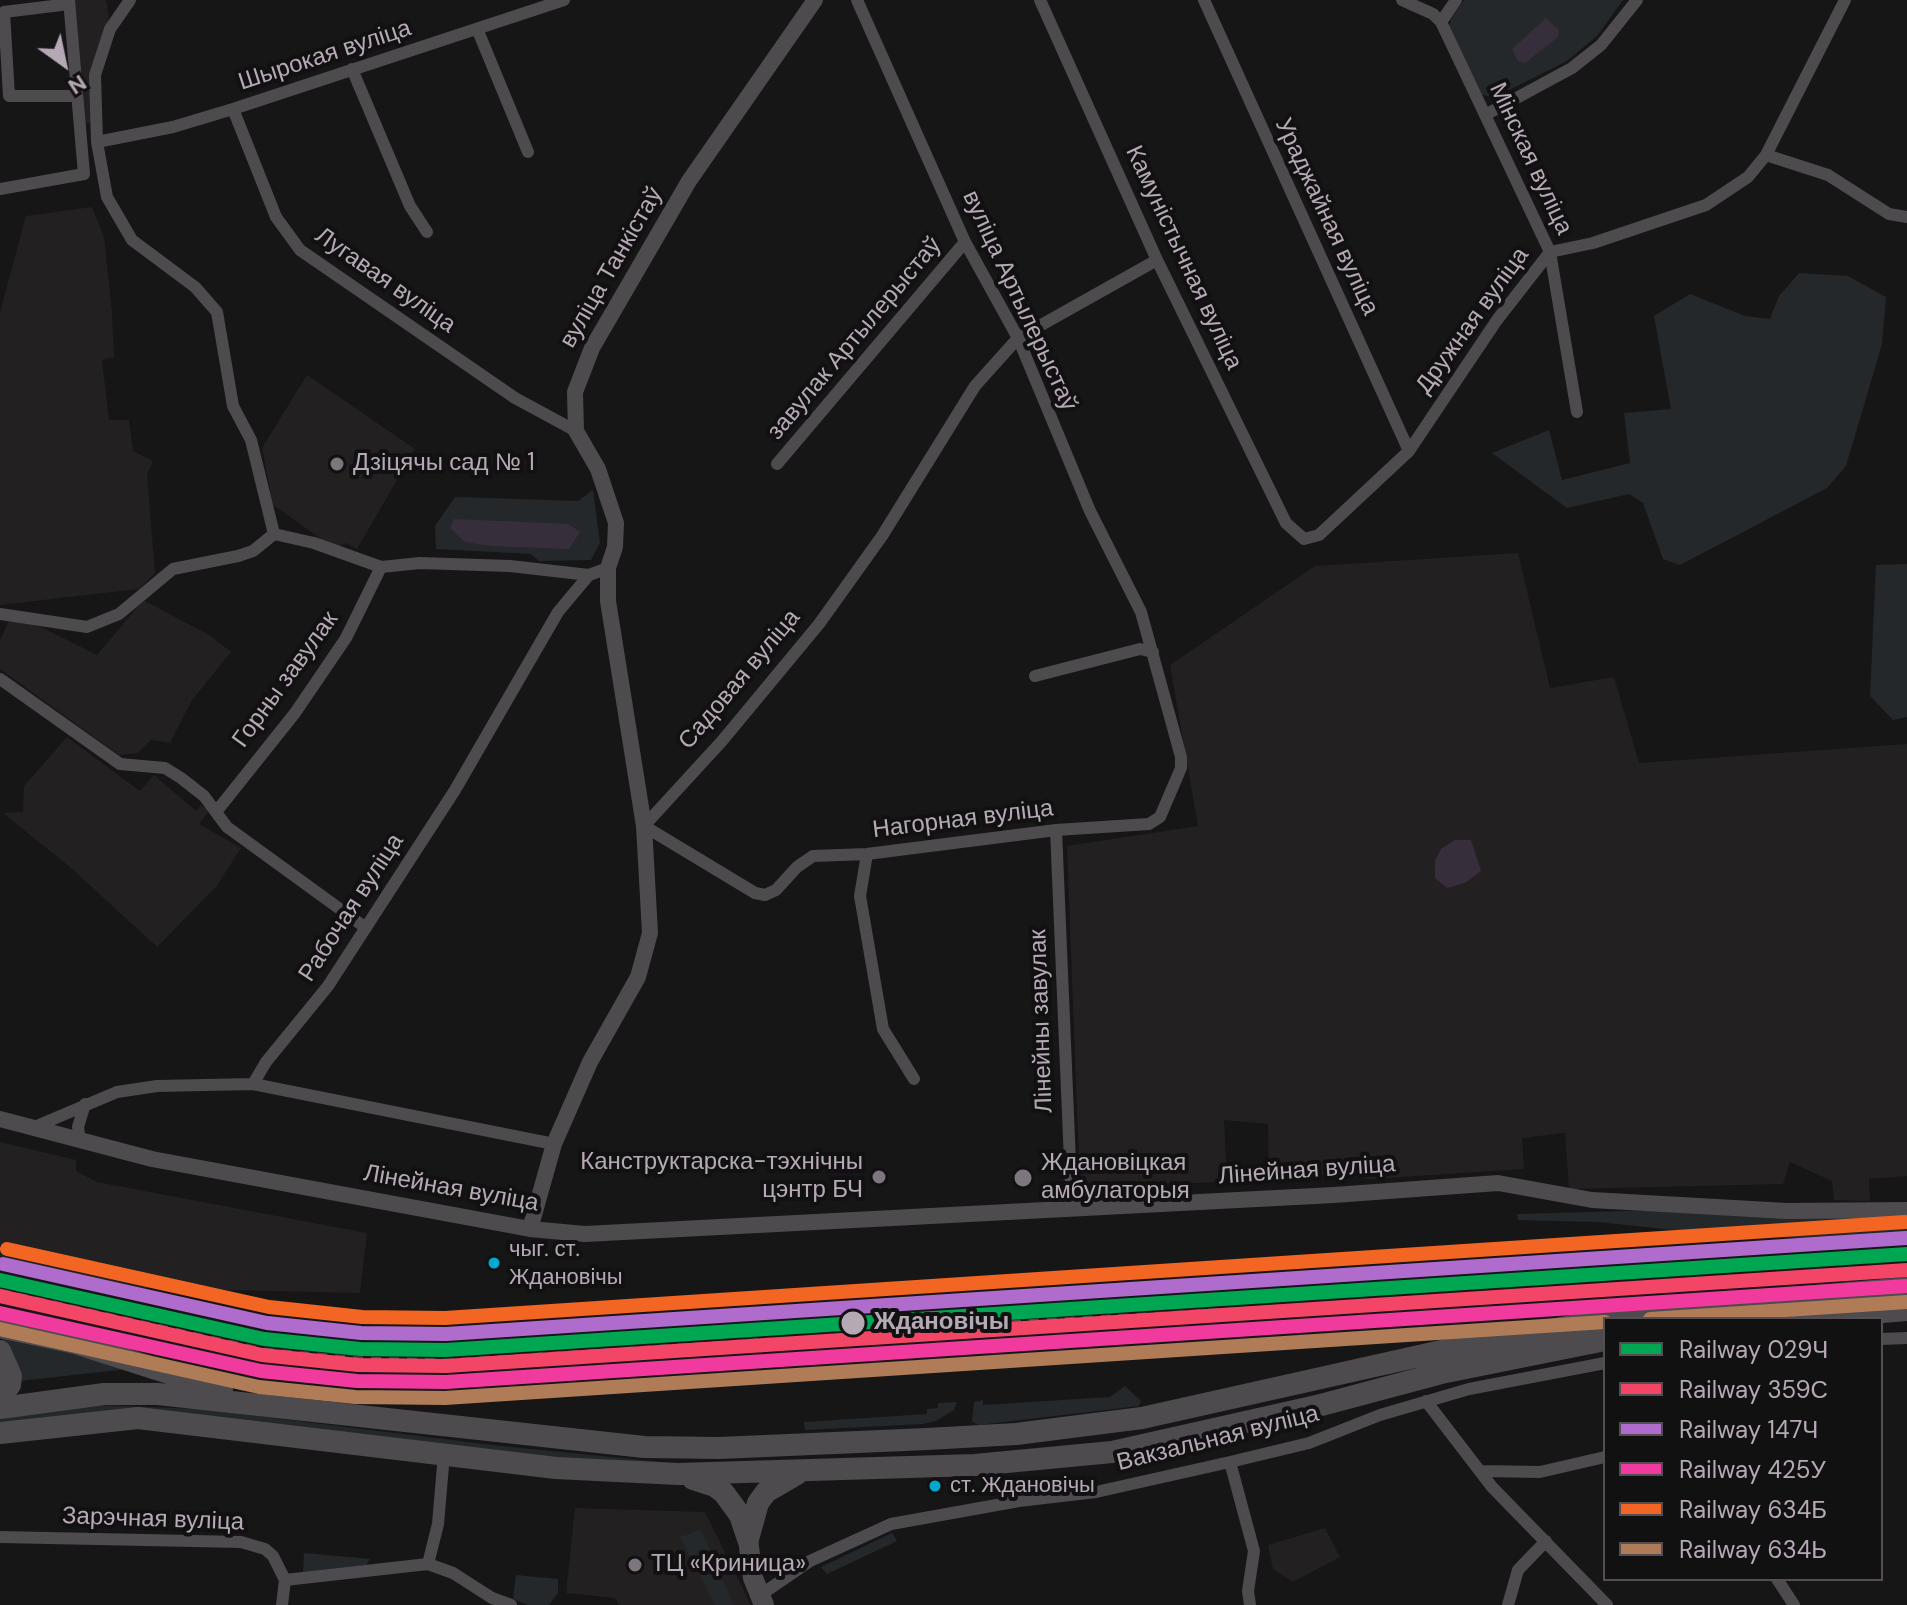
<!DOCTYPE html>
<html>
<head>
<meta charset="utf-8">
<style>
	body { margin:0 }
	#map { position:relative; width:1907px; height:1605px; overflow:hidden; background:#171617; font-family:"DM Sans",sans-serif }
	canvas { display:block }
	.legend { position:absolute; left:1603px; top:1317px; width:280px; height:264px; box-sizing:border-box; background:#121112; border:2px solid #544e54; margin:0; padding:10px 14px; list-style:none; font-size:24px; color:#b6a9b6 }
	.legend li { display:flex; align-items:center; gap:16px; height:40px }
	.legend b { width:40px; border:2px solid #544e54 }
	.north { position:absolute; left:24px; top:24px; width:80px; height:80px; -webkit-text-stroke:6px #121112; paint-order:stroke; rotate:147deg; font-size:22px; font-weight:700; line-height:32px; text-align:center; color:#b6a9b6 }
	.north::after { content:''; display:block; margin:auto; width:28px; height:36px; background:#b6a9b6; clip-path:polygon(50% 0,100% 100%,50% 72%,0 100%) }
</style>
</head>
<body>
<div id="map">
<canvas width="1907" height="1605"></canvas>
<ul class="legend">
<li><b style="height:10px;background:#00a651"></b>Railway 029Ч</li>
<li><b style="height:10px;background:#f34667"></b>Railway 359С</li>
<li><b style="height:10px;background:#b06ccc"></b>Railway 147Ч</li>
<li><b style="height:10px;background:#f13a9d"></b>Railway 425У</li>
<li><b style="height:10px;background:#f26522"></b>Railway 634Б</li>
<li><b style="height:10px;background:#b07c57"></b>Railway 634Ь</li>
</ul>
<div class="north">N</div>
</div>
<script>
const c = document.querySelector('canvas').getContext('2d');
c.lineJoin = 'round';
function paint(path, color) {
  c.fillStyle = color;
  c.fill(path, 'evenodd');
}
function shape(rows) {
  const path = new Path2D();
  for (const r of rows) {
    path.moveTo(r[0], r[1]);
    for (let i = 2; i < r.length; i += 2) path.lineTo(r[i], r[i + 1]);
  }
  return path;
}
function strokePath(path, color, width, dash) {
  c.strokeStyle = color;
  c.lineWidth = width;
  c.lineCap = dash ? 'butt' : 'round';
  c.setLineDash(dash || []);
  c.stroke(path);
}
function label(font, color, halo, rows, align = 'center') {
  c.font = font + ' "DM Sans",sans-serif';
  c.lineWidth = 8;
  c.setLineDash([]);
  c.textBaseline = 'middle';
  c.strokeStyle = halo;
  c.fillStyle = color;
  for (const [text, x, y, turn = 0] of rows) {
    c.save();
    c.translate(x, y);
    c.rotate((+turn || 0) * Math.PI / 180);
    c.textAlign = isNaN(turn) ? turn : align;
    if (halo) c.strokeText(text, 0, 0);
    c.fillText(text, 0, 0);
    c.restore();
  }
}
paint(shape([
	[69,0,106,0,109,18,92,67,92,123,79,124],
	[92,207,104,237,112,312,114,357,102,360,109,420,129,420,133,451,153,461,147,475,155,573,139,589,0,605,0,312,26,216],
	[307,375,415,449,357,549,347,543,334,548,273,505,262,448],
	[1518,553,1550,688,1614,677,1639,763,1907,744,1907,1176,1869,1179,1870,1201,1834,1200,1832,1181,1790,1162,1783,1184,1569,1189,1565,1133,1522,1138,1524,1169,1370,1179,1334,1174,1269,1179,1268,1124,1224,1120,1227,1177,1213,1182,1080,1190,1067,846,1198,826,1170,665,1315,566],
	[143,600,211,636,231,652,192,700,170,743,151,740,138,753,119,755,0,669,0,640,9,621,35,624,97,655],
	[67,737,140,791,154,775,196,811,201,805,209,811,199,824,241,848,216,887,157,947,71,868,3,813,23,812,24,786],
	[0,1142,76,1160,76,1171,97,1182,367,1233,360,1293,144,1288,0,1257],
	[575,1508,705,1512,751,1605,619,1605,615,1598,566,1593],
	[1325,1528,1340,1557,1293,1582,1273,1569,1268,1545]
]), '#222021');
paint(shape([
	[1464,0,1623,0,1597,36,1567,61,1499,95,1488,96,1479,94,1449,28,1451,19],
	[1799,273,1848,276,1886,297,1882,344,1846,466,1827,488,1680,565,1663,559,1643,503,1629,494,1567,508,1492,453,1549,430,1562,480,1630,463,1624,413,1671,409,1654,316,1690,294,1745,316,1770,319,1779,296],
	[593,490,600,543,591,560,539,561,531,554,436,549,435,526,455,497,578,501],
	[1907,564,1907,717,1893,720,1870,696,1876,565],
	[1737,1208,1907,1210,1907,1242,1722,1235,1597,1222,1518,1220,1517,1214],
	[0,1335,74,1351,128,1369,19,1381],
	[1125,1386,1141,1401,1139,1406,979,1425,972,1422,974,1402,983,1400,983,1405,1110,1397],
	[957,1402,954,1410,936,1421,923,1424,805,1430,804,1422,927,1414,927,1409,938,1408,938,1403],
	[97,1405,200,1409,492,1445,691,1465,698,1471,490,1453,144,1410,0,1425,0,1418],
	[701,1530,734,1605,715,1605,680,1537],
	[892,1533,897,1541,827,1574,821,1567],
	[304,1553,370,1559,366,1565,303,1572],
	[516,1575,558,1579,558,1593,549,1605,528,1605,513,1599]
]), '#24282b');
paint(shape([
	[1546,18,1559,30,1558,37,1525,63,1518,61,1512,49],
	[454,519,568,524,580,532,569,549,491,546,465,542,450,528],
	[1455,840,1471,840,1481,871,1465,883,1447,888,1435,878,1435,861,1441,849]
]), '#372e3b');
strokePath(shape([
	[130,0,110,29,95,75,97,142,107,197,132,240,195,287,217,312,233,406,251,440,274,534],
	[857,0,965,242,1018,338,1090,511,1141,612,1181,757,1181,768,1160,817,1149,824,1056,830,867,854,813,856,797,867,776,890,765,895,755,893,644,826,722,741,819,624,882,536,975,386,1018,338,1157,260],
	[1040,0,1157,260,1286,523,1304,539,1319,535,1409,451,1497,320,1550,252,1593,243,1706,205,1748,177,1766,155,1828,175,1889,214,1907,217],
	[1204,0,1409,451],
	[1402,0,1433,14,1441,22,1550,252,1577,412],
	[69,4,4,12,9,96,77,96],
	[1441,22,1456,0],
	[478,31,528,152],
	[352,69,410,206,427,232],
	[233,109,276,217,300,250,515,398,576,431],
	[1485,115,1572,68,1601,45,1637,0],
	[97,142,173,127,233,109,564,0],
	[1766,155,1845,0],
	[0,189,84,174,69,0],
	[777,464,965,242],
	[274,534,314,543,381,567,420,563,510,566,589,575],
	[0,614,87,627,119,614,173,569,238,556,253,551,274,534],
	[1035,676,1140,649,1153,652],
	[0,679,120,764,165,768,181,778,204,796,227,827,366,928],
	[216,812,295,713,346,638,381,567],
	[1056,830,1072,1209],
	[867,854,860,896,883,1029,914,1079],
	[253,1084,554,1144],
	[32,1128,117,1092,157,1086,253,1084,266,1062,328,986,455,790,558,612,589,575,608,568],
	[80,1141,78,1127,85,1104],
	[1881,1339,1907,1338],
	[1426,1401,1492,1487,1607,1605],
	[444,1454,438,1524,428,1564,453,1573,492,1598,511,1605],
	[1230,1462,1254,1551,1248,1591,1250,1605],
	[1482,1471,1540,1472,1605,1457],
	[0,1537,241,1542,265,1549,273,1556,285,1580],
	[1777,1579,1794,1605],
	[759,1596,810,1561,891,1524,1019,1501,1096,1492,1230,1462,1309,1443,1380,1415,1469,1389,1605,1363],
	[282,1605,285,1580,428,1564],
	[1508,1605,1518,1570,1546,1541]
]), '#4d4b4d', 12);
strokePath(shape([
	[0,1119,152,1159,530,1229,585,1234,1334,1195,1498,1183,1592,1200,1787,1211,1907,1210],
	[530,1229,554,1144,590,1062,638,977,650,933,644,826,608,601,608,568,615,547,616,523,598,469,576,431,575,392,592,348,689,181,815,0]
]), '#4d4b4d', 16);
strokePath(shape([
	[748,1539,753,1578,764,1605]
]), '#4e4b4e', 20);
strokePath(shape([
	[1801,1319,1907,1310],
	[0,1327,75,1343,222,1390],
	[0,1351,11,1376,10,1385,0,1397],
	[0,1408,104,1394,158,1394,644,1447,719,1448,927,1439,1016,1434,1142,1418,1455,1348,1656,1310,1907,1288],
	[0,1433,138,1418,556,1468,678,1474,975,1465,1112,1452,1321,1405,1441,1373,1605,1340],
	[693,1479,715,1486,724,1493,740,1515,748,1539],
	[748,1539,758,1503,766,1492,797,1474]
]), '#4e4b4e', 22);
strokePath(shape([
	[0,1290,264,1349,358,1358,448,1360,771,1339],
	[939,1326,1300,1305]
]), '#4e4b4e', 3, [10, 8]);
strokePath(shape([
	[0,1280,264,1339,360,1349,446,1350,1907,1254]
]), '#00a651', 14);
strokePath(shape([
	[0,1296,262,1355,358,1365,446,1366,1907,1270]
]), '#f34667', 14);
strokePath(shape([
	[3,1264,267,1323,361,1333,446,1334,1906,1238]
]), '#b06ccc', 14);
strokePath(shape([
	[0,1313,261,1371,357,1381,446,1382,1907,1286]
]), '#f13a9d', 14);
strokePath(shape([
	[7,1249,269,1307,362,1317,445,1318,1905,1222]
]), '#f26522', 14);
strokePath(shape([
	[1650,1319,1907,1302],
	[0,1329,259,1387,355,1397,445,1398,1605,1322]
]), '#b07c57', 14);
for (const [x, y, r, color] of [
	[337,464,8,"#7e767e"],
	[879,1177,8,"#7e767e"],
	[1023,1178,10,"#7e767e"],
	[494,1263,7,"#00a9ce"],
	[853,1323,13,"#b6a9b6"],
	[935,1486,7,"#00a9ce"],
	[635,1565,8,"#7e767e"]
]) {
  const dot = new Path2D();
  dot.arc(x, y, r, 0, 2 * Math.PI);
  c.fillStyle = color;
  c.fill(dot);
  strokePath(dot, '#121112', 3);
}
label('22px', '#b6a9b6', '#121112', [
	["чыг. ст.",509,1250],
	["Ждановічы",509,1278],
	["ст. Ждановічы",950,1486]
], 'left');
label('24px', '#b6a9b6', '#121112', [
	["Шырокая вуліца",325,56,-18],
	["Мінская вуліца",1530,159,65],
	["Ураджайная вуліца",1326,217,65],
	["Камуністычная вуліца",1183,258,65],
	["вуліца Танкістаў",612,268,-60],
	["Лугавая вуліца",385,281,35],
	["вуліца Артылерыстаў",1019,301,65],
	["Дружная вуліца",1473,321,-54],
	["завулак Артылерыстаў",855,339,-50],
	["Горны завулак",286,680,-54],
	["Садовая вуліца",740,680,-50],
	["Нагорная вуліца",963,820,-7],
	["Рабочая вуліца",352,908,-57],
	["Лінейны завулак",1042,1021,-92],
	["Лінейная вуліца",1307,1171,-4],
	["Лінейная вуліца",451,1189,10],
	["Вакзальная вуліца",1218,1439,-14],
	["Зарэчная вуліца",153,1520,2]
]);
label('24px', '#b6a9b6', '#121112', [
	["Дзіцячы сад № 1",353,464],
	["Канструктарска-тэхнічны",863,1163,"right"],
	["цэнтр БЧ",863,1191,"right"],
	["Ждановіцкая",1041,1164],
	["амбулаторыя",1041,1192],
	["ТЦ «Криница»",651,1565]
], 'left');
label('bold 24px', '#b6a9b6', '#121112', [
	["Ждановічы",874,1323]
], 'left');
</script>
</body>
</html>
